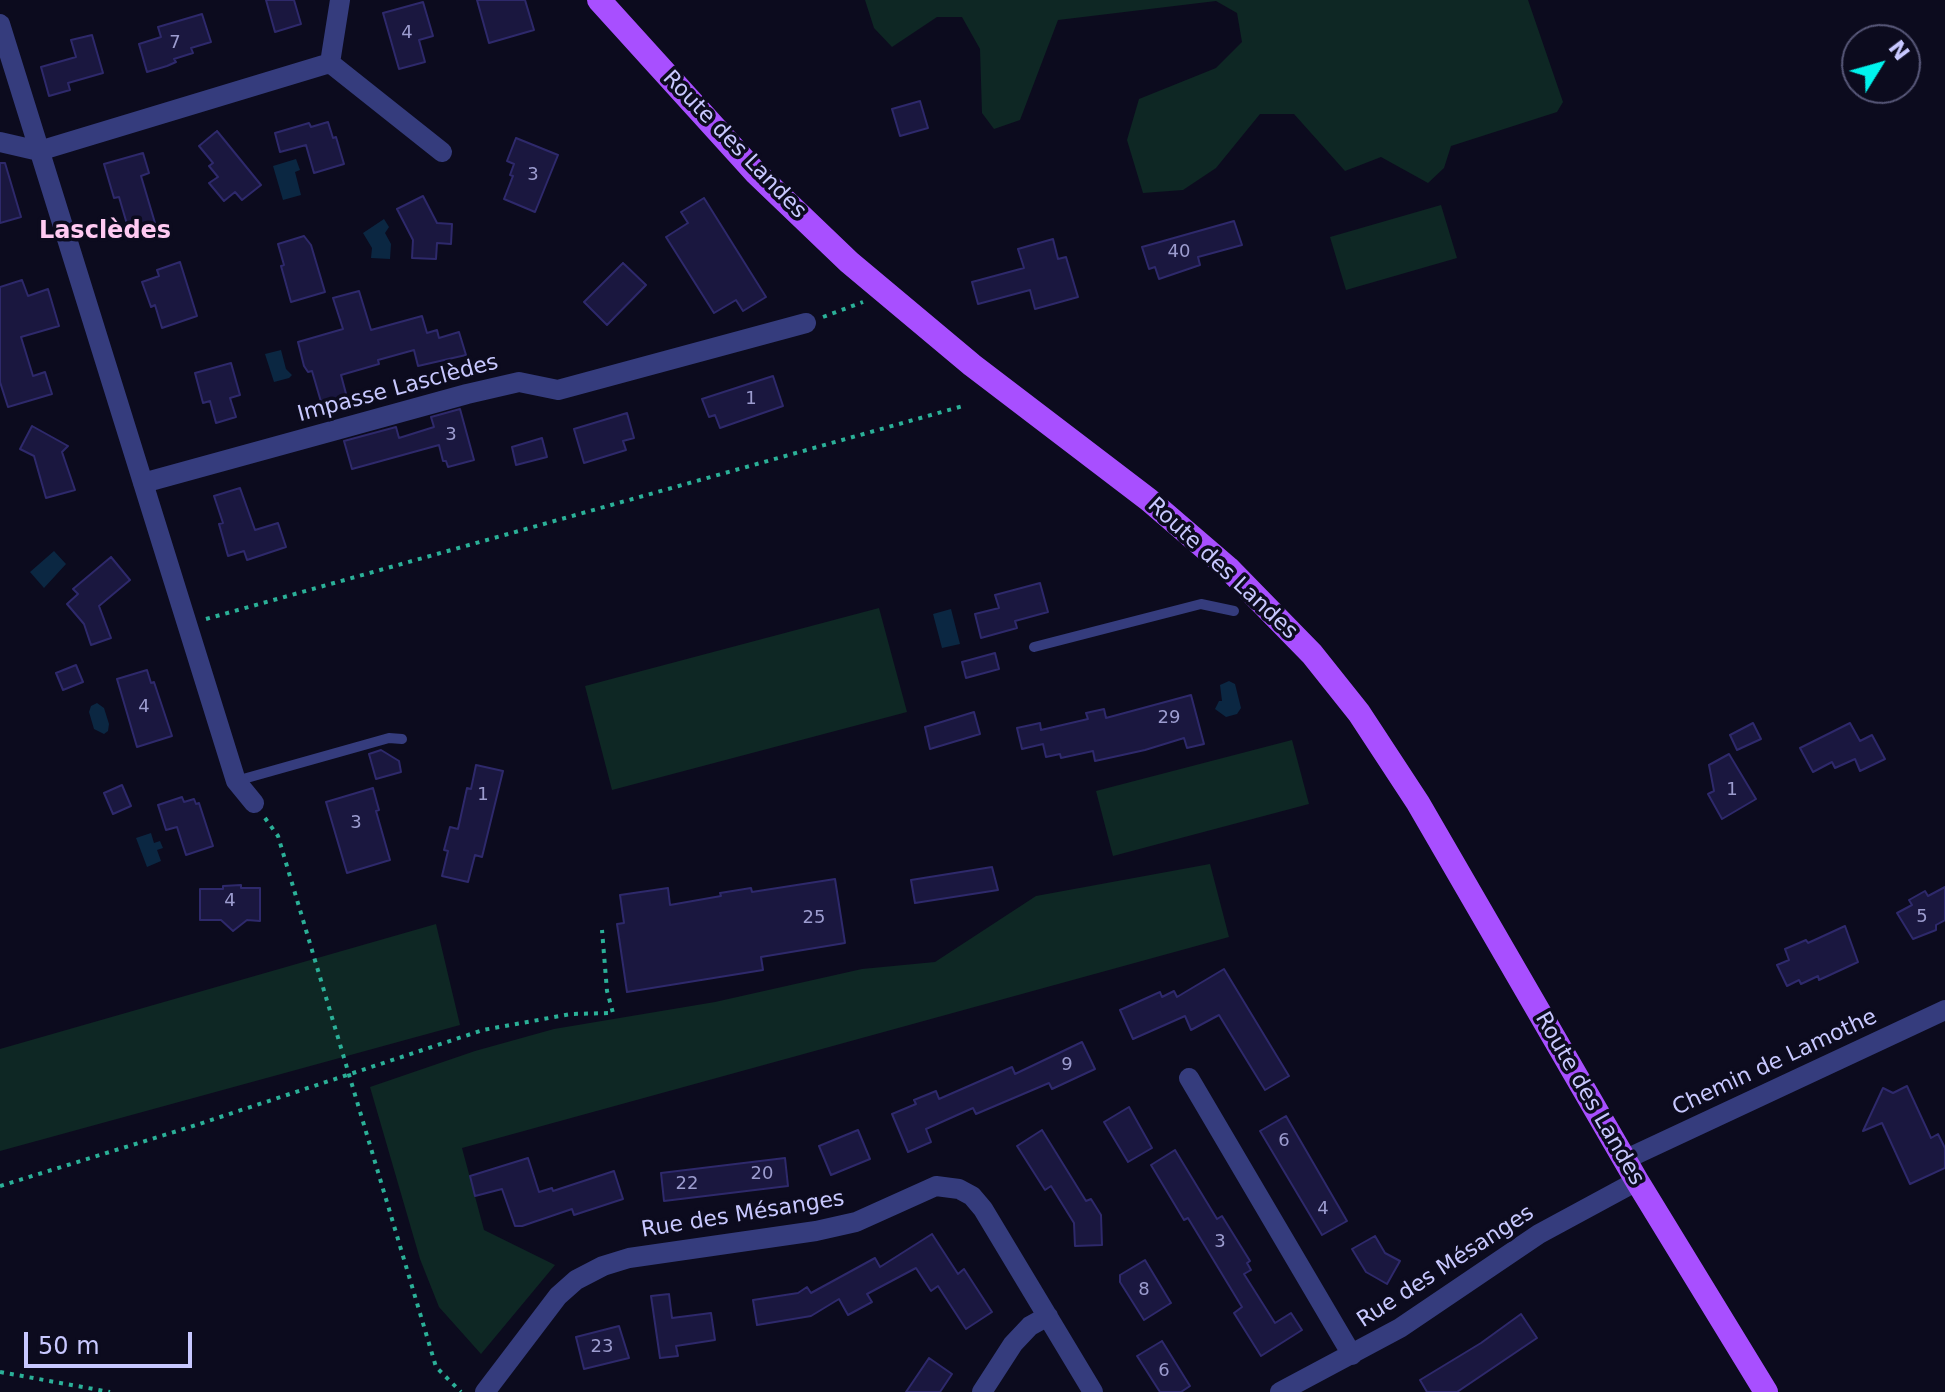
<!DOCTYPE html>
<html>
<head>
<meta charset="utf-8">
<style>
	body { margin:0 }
	#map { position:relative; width:1945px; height:1392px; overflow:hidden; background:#0c0b1e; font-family:"DejaVu Sans",sans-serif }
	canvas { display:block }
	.north { position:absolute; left:1841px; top:24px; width:80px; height:80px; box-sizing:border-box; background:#0c0b1e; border:2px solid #575778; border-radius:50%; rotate:53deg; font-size:22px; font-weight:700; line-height:32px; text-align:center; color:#c8c8ff }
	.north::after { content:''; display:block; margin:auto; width:28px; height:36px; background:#00f3ed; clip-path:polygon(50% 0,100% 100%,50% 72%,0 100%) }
	.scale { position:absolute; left:24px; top:1332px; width:168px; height:36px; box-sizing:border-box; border:4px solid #c8c8ff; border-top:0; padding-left:10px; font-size:24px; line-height:28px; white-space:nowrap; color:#c8c8ff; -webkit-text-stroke:6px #0c0b1e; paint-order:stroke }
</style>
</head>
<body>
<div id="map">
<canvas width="1945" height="1392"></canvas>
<div class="north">N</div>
<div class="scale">50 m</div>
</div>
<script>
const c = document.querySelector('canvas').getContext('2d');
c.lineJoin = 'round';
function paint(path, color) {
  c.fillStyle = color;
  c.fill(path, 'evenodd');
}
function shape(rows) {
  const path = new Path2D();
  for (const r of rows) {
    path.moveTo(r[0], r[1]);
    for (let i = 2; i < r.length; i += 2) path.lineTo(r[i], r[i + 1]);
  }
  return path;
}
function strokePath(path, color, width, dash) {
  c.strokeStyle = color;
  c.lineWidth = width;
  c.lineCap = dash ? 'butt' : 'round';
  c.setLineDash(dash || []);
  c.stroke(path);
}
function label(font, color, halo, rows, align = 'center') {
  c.font = font + ' "DejaVu Sans",sans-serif';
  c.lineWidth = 7;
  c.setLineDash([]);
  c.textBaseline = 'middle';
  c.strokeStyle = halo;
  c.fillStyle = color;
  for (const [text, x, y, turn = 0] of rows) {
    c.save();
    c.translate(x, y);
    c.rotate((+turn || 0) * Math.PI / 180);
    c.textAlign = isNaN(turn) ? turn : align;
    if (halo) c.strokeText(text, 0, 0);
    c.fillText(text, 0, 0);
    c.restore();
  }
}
paint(shape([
	[865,0,1528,0,1563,102,1557,112,1451,146,1444,168,1428,183,1381,157,1345,171,1294,114,1260,114,1216,168,1183,190,1143,193,1127,140,1139,99,1216,68,1242,42,1237,13,1216,1,1058,20,1020,120,994,129,982,113,980,49,962,17,937,17,892,47,874,28],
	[1441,205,1457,258,1346,290,1330,237],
	[879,608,907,712,612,790,585,686],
	[1292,740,1309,804,1113,856,1096,791],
	[1210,864,1229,937,462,1148,484,1230,555,1265,481,1354,439,1307,420,1259,370,1087,475,1051,554,1029,715,1002,862,969,935,962,1036,896],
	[436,924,460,1025,0,1151,0,1049]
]), '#0e2724');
paint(shape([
	[296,159,300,170,295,172,301,195,283,200,273,166],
	[384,219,389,227,385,233,391,244,390,259,371,258,372,248,363,233],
	[281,350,286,369,292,375,289,378,274,382,265,354],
	[54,551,66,564,44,588,30,572],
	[951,609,960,644,942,648,933,614],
	[1229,681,1235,684,1241,708,1237,714,1226,717,1215,709,1219,701,1222,701,1220,685],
	[97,703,104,708,109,724,108,731,104,734,94,729,89,712,91,706],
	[151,833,154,843,160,841,163,848,157,850,161,861,147,867,136,838]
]), '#0b2742');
const building = shape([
	[266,0,294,0,301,24,275,32,266,0],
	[477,0,525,0,534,30,489,43,477,0],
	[423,2,433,36,419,40,425,62,399,69,383,13,423,2],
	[202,14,211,42,191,48,193,53,174,59,176,62,167,66,147,72,139,44,161,37,158,27,202,14],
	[92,35,103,73,68,83,70,90,49,96,41,67,76,57,71,40,92,35],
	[920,101,928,128,900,136,892,109,920,101],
	[328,122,333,138,336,137,344,164,314,173,306,145,280,152,275,133,309,123,311,127,328,122],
	[217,131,261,185,242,200,235,192,224,201,209,183,218,177,209,166,213,163,199,146,217,131],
	[516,138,558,155,535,212,504,199,513,176,510,175,514,164,507,161,516,138],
	[143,153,149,173,141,176,155,223,129,231,119,197,114,198,104,164,143,153],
	[0,163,5,163,21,217,0,223,0,163],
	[423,196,437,223,452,224,451,244,437,243,436,259,412,258,413,240,397,209,423,196],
	[704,198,766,297,743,311,736,300,714,313,666,237,688,223,681,212,704,198],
	[1234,221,1242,245,1198,257,1200,265,1159,279,1155,267,1149,269,1142,247,1234,221],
	[304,236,311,245,325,292,291,302,281,266,284,265,278,244,304,236],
	[1053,239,1058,259,1066,257,1078,297,1035,309,1030,290,978,304,972,282,1024,268,1018,249,1053,239],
	[180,262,197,316,162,328,155,305,151,307,142,282,159,276,157,270,180,262],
	[623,263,646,285,607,325,584,302,623,263],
	[22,280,28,296,48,289,59,326,21,337,33,376,45,372,52,394,8,407,0,382,0,287,22,280],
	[359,291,371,330,422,316,427,333,437,330,439,338,459,332,466,355,418,366,414,350,378,360,379,364,341,375,349,405,324,412,312,371,308,372,304,366,298,342,343,329,333,298,359,291],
	[231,363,240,395,230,398,236,417,216,423,210,401,203,403,195,373,231,363],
	[773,376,783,406,720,428,715,415,709,417,702,399,773,376],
	[460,409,474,460,448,467,446,461,443,461,439,445,352,469,344,441,396,427,399,438,434,427,431,417,460,409],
	[627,413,634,438,623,441,626,450,584,463,574,429,627,413],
	[32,426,68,446,62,452,75,490,46,498,34,456,20,449,32,426],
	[542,438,547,457,516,465,512,447,542,438],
	[240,488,255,530,278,523,286,547,247,560,244,551,228,556,219,524,223,523,214,496,240,488],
	[111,557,130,580,99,606,111,638,91,645,84,624,67,604,78,594,73,589,111,557],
	[1040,583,1048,612,1015,621,1017,628,981,638,975,614,999,608,995,595,1040,583],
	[995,653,999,669,966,678,962,662,995,653],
	[76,665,83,682,63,690,56,673,76,665],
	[147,670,151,683,154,682,172,736,137,747,117,679,147,670],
	[1191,695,1204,744,1187,748,1184,738,1145,750,1095,761,1093,751,1061,758,1060,754,1046,757,1043,744,1022,749,1017,728,1040,723,1041,730,1088,719,1086,713,1104,709,1106,718,1191,695],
	[974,712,980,734,930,749,925,727,974,712],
	[1753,723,1761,739,1737,750,1730,735,1753,723],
	[1850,723,1860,741,1872,735,1885,759,1860,771,1855,759,1835,768,1832,762,1813,772,1800,748,1850,723],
	[381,750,399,761,401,772,376,779,369,754,381,750],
	[1729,754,1756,799,1722,819,1708,794,1714,791,1709,765,1729,754],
	[476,765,503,771,482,857,475,855,468,882,442,876,448,851,444,850,450,827,458,829,467,788,471,789,476,765],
	[122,785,131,806,113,814,104,793,122,785],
	[373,788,379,810,376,811,390,860,347,873,326,802,373,788],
	[182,797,184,802,194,799,196,804,199,803,213,846,186,855,177,827,166,830,158,805,182,797],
	[992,867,998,890,915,903,911,880,992,867],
	[835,879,845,943,761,957,763,970,627,992,617,924,624,923,620,895,668,888,670,905,721,896,720,893,751,888,752,892,835,879],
	[241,885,241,888,260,888,260,921,247,920,233,931,221,920,200,920,200,889,223,889,223,886,241,885],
	[1945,887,1945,920,1936,925,1936,930,1913,939,1897,913,1912,905,1909,900,1925,891,1928,896,1945,887],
	[1845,926,1858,962,1819,980,1818,976,1801,984,1799,980,1787,986,1777,965,1789,960,1785,949,1806,940,1808,943,1845,926],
	[1224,969,1289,1076,1265,1090,1219,1015,1191,1030,1185,1016,1133,1039,1120,1010,1160,992,1162,997,1174,991,1177,997,1224,969],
	[1082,1042,1095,1069,1052,1089,1049,1083,976,1114,973,1108,926,1129,931,1142,908,1152,892,1114,916,1104,914,1100,936,1091,939,1099,1012,1067,1015,1074,1082,1042],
	[1907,1086,1931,1138,1938,1134,1945,1148,1945,1168,1910,1184,1882,1123,1863,1131,1883,1088,1893,1093,1907,1086],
	[1129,1107,1152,1148,1128,1162,1104,1122,1129,1107],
	[1286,1116,1347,1221,1322,1235,1260,1131,1286,1116],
	[858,1130,870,1159,831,1175,819,1146,858,1130],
	[1042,1130,1086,1201,1091,1199,1101,1215,1102,1245,1075,1246,1074,1223,1051,1186,1045,1190,1017,1146,1042,1130],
	[1175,1150,1217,1219,1222,1216,1250,1261,1247,1263,1251,1270,1244,1274,1275,1323,1291,1313,1302,1330,1261,1356,1234,1313,1242,1307,1188,1218,1184,1220,1151,1165,1175,1150],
	[528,1158,539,1192,552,1188,553,1191,614,1171,623,1199,574,1215,572,1209,522,1226,515,1226,502,1189,475,1196,470,1176,528,1158],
	[785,1158,788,1186,664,1201,661,1173,785,1158],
	[932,1234,958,1274,964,1269,992,1312,966,1329,938,1286,931,1291,916,1268,867,1294,872,1302,848,1315,839,1299,811,1316,757,1325,753,1300,798,1293,807,1287,811,1293,875,1258,880,1267,932,1234],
	[1375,1236,1385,1253,1400,1261,1387,1284,1366,1272,1352,1249,1375,1236],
	[1145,1260,1171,1303,1144,1320,1120,1282,1120,1275,1145,1260],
	[669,1294,672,1318,711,1313,715,1340,676,1346,678,1356,660,1358,651,1296,669,1294],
	[1521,1314,1537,1338,1457,1392,1427,1392,1420,1380,1481,1343,1521,1314],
	[619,1326,629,1358,584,1369,576,1337,619,1326],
	[1162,1341,1190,1386,1181,1392,1160,1392,1137,1356,1162,1341],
	[929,1358,952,1374,940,1392,906,1392,929,1358]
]);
paint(building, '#1a173f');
strokePath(building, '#2e296b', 2);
strokePath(shape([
	[823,317,863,302],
	[206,619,963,406],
	[265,818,278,836,436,1367,461,1392],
	[0,1186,187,1128,483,1030,571,1014,613,1013,607,991,602,930],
	[0,1372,110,1392]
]), '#2bb098', 4, [4, 6]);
strokePath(shape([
	[1034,647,1201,604,1234,611],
	[236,781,389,738,402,739]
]), '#353c7d', 10);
strokePath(shape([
	[0,24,236,781,254,803],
	[330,63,442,152],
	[0,142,39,151,330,63,340,0],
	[143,483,467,394,519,382,558,390,806,323],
	[1189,1078,1352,1355],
	[1624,1160,1945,1010],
	[485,1392,558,1296,576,1280,603,1266,629,1258,816,1231,856,1222,936,1186,959,1189,972,1196,983,1209,1093,1392],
	[982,1392,1013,1344,1030,1326,1048,1316],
	[1280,1392,1400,1328,1539,1234,1637,1181]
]), '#353c7d', 20);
strokePath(shape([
	[599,0,755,172,849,262,972,365,1149,500,1228,568,1312,654,1359,713,1418,803,1637,1181,1766,1392]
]), '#a84fff', 24);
label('18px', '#9c9ccf', null, [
	["4",407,33],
	["7",175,43],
	["3",533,175],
	["40",1179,252],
	["1",751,399],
	["3",451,435],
	["4",144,707],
	["29",1169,718],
	["1",1732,790],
	["1",483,795],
	["3",356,823],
	["4",230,901],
	["5",1922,917],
	["25",814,918],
	["9",1067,1065],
	["6",1284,1141],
	["20",762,1174],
	["22",687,1184],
	["4",1323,1209],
	["3",1220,1242],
	["8",1144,1290],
	["23",602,1347],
	["6",1164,1371]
]);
label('22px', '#c8c8ff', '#0c0b1e', [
	["Route des Landes",734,145,46],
	["Impasse Lasclèdes",398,389,-15],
	["Route des Landes",1222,569,43],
	["Chemin de Lamothe",1775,1063,-25],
	["Route des Landes",1589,1099,60],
	["Rue des Mésanges",743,1215,-9],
	["Rue des Mésanges",1446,1267,-33]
]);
label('bold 24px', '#ffcaf2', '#0c0b1e', [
	["Lasclèdes",105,232]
]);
</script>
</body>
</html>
